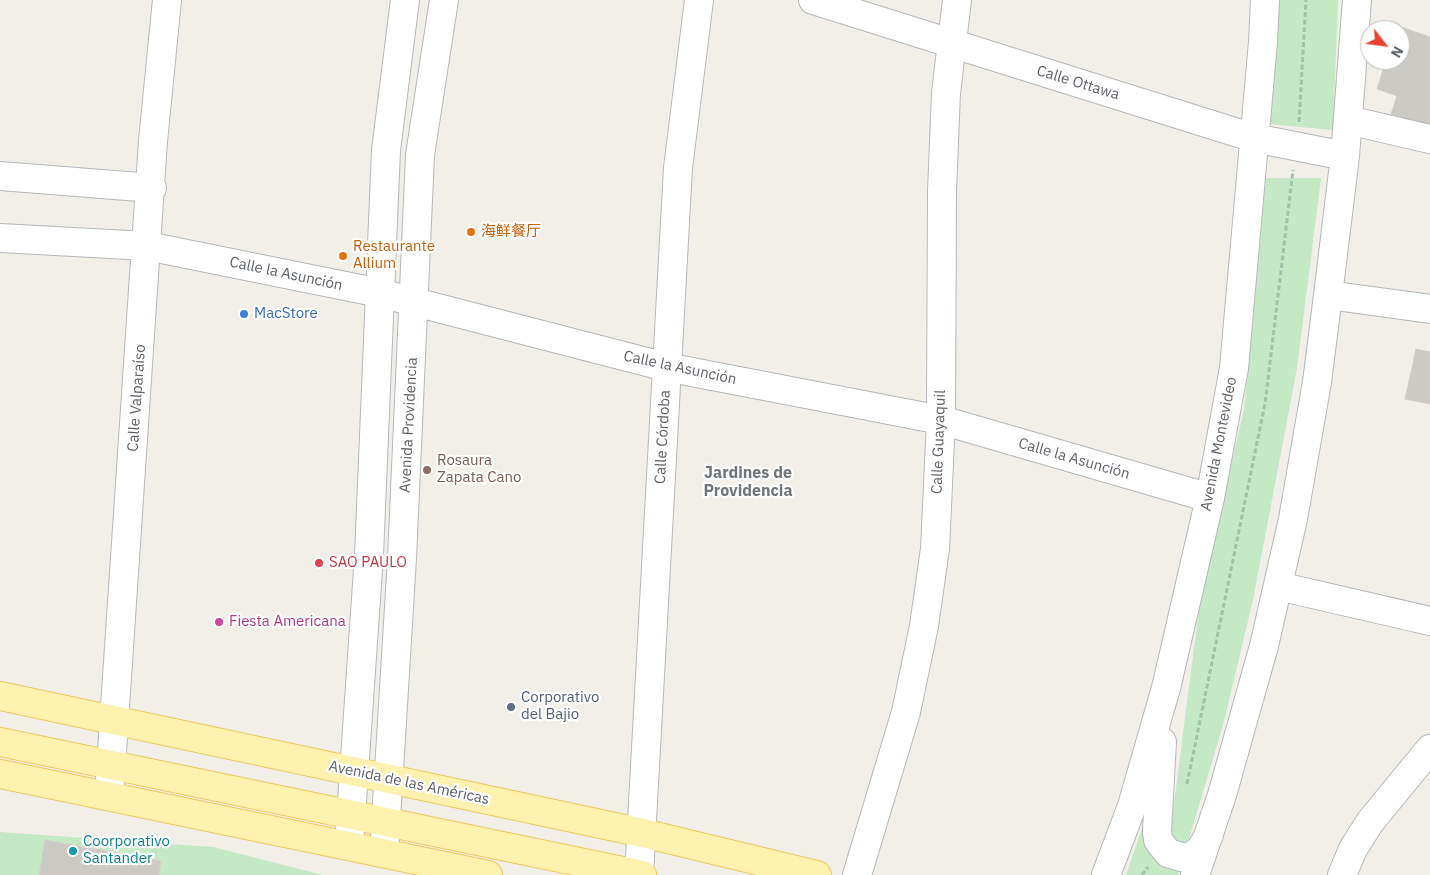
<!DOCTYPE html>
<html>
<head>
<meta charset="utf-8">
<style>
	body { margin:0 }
	#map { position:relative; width:1430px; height:875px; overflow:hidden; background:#f1efe8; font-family:"IBM Plex Sans",sans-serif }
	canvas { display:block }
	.north { position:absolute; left:1360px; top:20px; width:50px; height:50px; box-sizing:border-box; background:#fff; border:1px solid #bfc1c3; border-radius:50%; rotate:120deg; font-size:14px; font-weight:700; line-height:20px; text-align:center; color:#5f6368 }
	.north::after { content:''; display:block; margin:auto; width:18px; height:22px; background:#ea4335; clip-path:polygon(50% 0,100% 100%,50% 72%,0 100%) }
</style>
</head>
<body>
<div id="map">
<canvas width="1430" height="875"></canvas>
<div class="north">N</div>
</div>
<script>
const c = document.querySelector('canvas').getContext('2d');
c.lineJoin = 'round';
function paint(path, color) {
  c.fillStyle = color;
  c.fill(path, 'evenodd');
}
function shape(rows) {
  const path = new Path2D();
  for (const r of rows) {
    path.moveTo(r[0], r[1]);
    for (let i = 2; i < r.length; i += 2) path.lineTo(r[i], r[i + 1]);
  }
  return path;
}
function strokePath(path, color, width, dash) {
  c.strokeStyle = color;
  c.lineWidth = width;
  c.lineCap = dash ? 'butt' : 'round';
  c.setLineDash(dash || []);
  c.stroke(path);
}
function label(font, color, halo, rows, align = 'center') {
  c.font = font + ' "IBM Plex Sans","Noto Sans SC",sans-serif';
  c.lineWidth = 4.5;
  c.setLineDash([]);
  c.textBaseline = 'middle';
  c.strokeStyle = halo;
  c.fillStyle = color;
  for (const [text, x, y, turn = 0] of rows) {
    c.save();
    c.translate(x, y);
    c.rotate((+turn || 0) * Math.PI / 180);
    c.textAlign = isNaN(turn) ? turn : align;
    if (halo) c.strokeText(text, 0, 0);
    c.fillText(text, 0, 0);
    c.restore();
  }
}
paint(shape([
	[1278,0,1338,0,1333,130,1268,124],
	[1266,178,1321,178,1297,368,1253,600,1223,725,1188,842,1176,844,1164,830,1175,796,1201,594,1244,410],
	[1148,811,1147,841,1150,853,1161,864,1181,866,1178,875,1126,875],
	[0,832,213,847,323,875,0,875]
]), '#c5e8c5');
const building = shape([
	[1398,26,1430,37,1430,130,1390,117,1397,96,1377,89,1386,60,1400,60,1400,30,1397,30,1398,26],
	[1416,349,1430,352,1430,404,1405,399,1416,349],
	[45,840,161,861,159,875,39,875,45,840]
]);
paint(building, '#cccac5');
strokePath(building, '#d6d1c6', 1);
const minor = shape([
	[813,0,1254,138,1345,156],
	[1348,120,1430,139],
	[0,176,152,188],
	[0,238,147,246,380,293,666,367,941,420,1210,498],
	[1328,295,1430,309],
	[1278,586,1430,621],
	[1162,742,1157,831,1158,840,1168,853,1185,858,1193,855,1200,850,1209,835],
	[109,796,153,141,167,0],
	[349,845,369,555,386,150,405,0],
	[384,852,402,558,420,155,444,0],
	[639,875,678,168,699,0],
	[857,875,906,712,924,626,935,549,941,420,942,191,946,93,957,0],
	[1106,875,1132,806,1166,688,1210,498,1234,368,1263,42,1265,0],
	[1195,875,1222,795,1264,646,1293,519,1317,382,1328,295,1345,156,1357,0],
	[1342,875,1353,849,1370,822,1430,749]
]);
const major = shape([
	[0,696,643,833,817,875],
	[0,742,642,875],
	[0,774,488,875]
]);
strokePath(minor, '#b5b8bc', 30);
strokePath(major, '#f2c960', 30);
strokePath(shape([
	[1299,122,1306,0],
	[1187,784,1265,404,1293,170],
	[1142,875,1148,867]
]), '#9cc7a9', 3, [5, 2.5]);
strokePath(minor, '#fff', 28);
strokePath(major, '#fff2af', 28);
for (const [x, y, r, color] of [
	[471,232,5,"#e8710a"],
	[343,256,5,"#e8710a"],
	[244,314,5,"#3f7fe0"],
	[427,470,5,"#8d6e63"],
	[319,563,5,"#e0444e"],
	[219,622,5,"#d1479c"],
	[511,707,5,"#5c6f8a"],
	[73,851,5,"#0f9aa8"]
]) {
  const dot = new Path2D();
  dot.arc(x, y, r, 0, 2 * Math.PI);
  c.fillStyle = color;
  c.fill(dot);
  strokePath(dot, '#fff', 2);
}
label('15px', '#5f6368', '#fff', [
	["Calle Ottawa",1078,83,17],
	["Calle la Asunción",286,274,12],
	["Calle la Asunción",680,368,12],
	["Calle Valparaíso",137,398,-86],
	["Avenida Providencia",409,425,-87],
	["Calle Córdoba",663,437,-87],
	["Calle Guayaquil",939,442,-88],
	["Avenida Montevideo",1219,444,-79],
	["Calle la Asunción",1074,459,16],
	["Avenida de las Américas",409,783,12]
]);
label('15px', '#c56008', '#fff', [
	["海鲜餐厅",481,232],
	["Restaurante",353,247],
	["Allium",353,264]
], 'left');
label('15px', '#366cbe', '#fff', [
	["MacStore",254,314]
], 'left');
label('15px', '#785e54', '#fff', [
	["Rosaura",437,461],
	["Zapata Cano",437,478]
], 'left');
label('15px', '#be3a42', '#fff', [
	["SAO PAULO",329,563]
], 'left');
label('15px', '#b23c85', '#fff', [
	["Fiesta Americana",229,622]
], 'left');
label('15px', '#4e5e75', '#fff', [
	["Corporativo",521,698],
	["del Bajio",521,715]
], 'left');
label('15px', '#0d838f', '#fff', [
	["Coorporativo",83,842],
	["Santander",83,859]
], 'left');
label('bold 16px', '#70757a', '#fff', [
	["Jardines de",748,473],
	["Providencia",748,491]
]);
</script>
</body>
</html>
